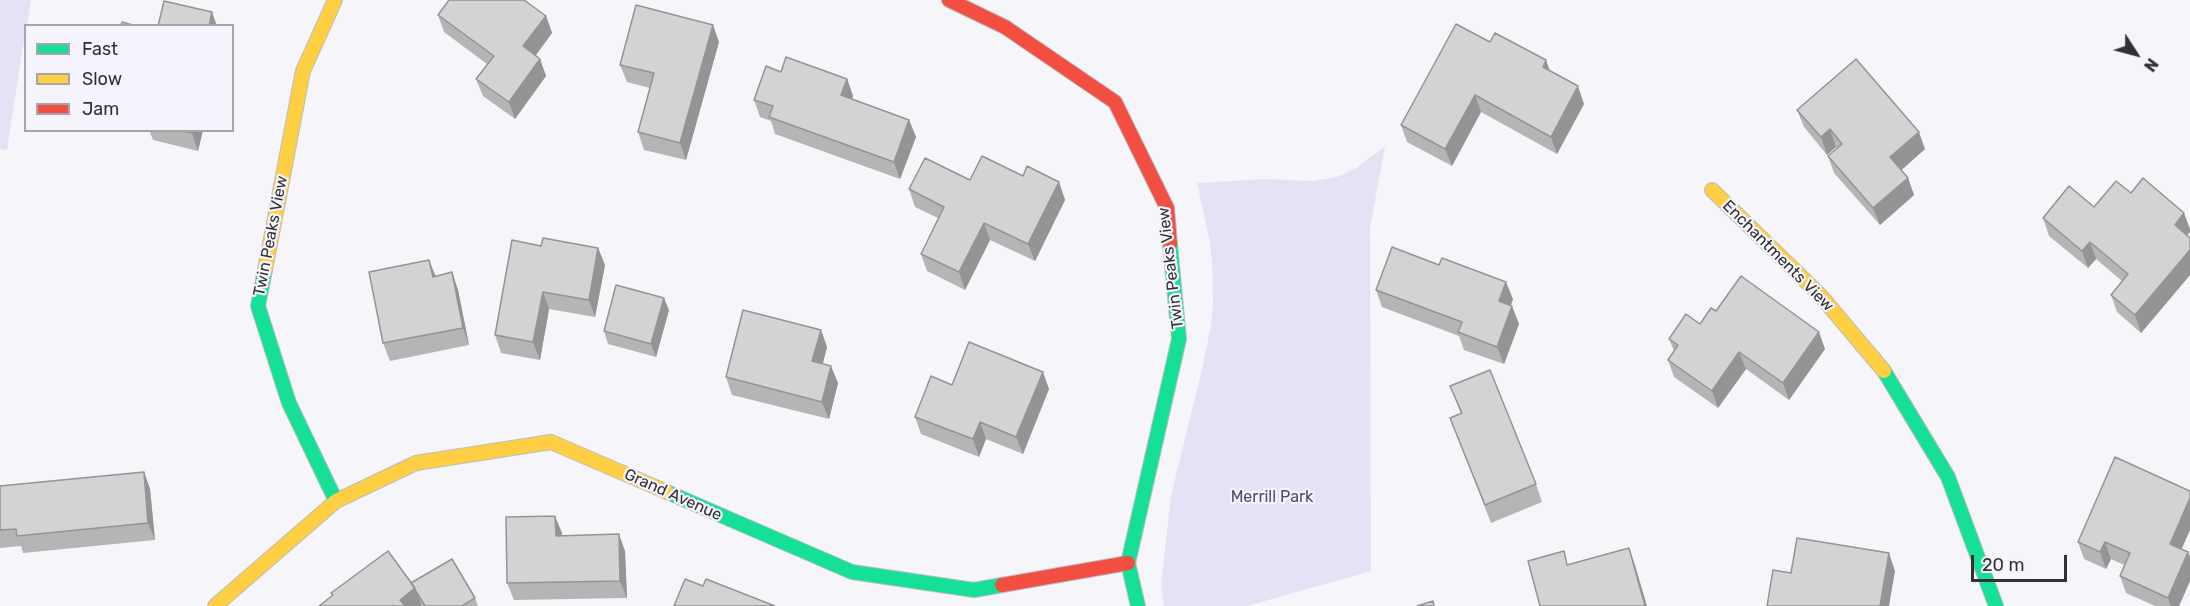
<!DOCTYPE html>
<html>
<head>
<meta charset="utf-8">
<style>
	body { margin:0 }
	#map { position:relative; width:2190px; height:606px; overflow:hidden; background:#f6f5f9; font-family:Rubik,sans-serif }
	canvas { display:block }
	.legend { position:absolute; left:24px; top:24px; width:210px; height:108px; box-sizing:border-box; background:#f5f3fb; border:2px solid #a7a5ab; margin:0; padding:8px 10px; list-style:none; font-size:18px; color:#313033 }
	.legend li { display:flex; align-items:center; gap:12px; height:30px }
	.legend b { width:30px; border:2px solid #a7a5ab }
	.north { position:absolute; left:2106px; top:24px; width:60px; height:60px; -webkit-text-stroke:4px #f5f3fb; paint-order:stroke; rotate:126deg; font-size:16px; font-weight:700; line-height:24px; text-align:center; color:#313033 }
	.north::after { content:''; display:block; margin:auto; width:21px; height:27px; background:#313033; clip-path:polygon(50% 0,100% 100%,50% 72%,0 100%) }
	.scale { position:absolute; left:1971px; top:555px; width:96px; height:27px; box-sizing:border-box; border:3px solid #313033; border-top:0; padding-left:8px; font-size:18px; line-height:21px; white-space:nowrap; color:#313033; -webkit-text-stroke:4px #f5f3fb; paint-order:stroke }
</style>
</head>
<body>
<div id="map">
<canvas width="2190" height="606"></canvas>
<ul class="legend">
<li><b style="height:8px;background:#16e098"></b>Fast</li>
<li><b style="height:8px;background:#ffcf43"></b>Slow</li>
<li><b style="height:8px;background:#f24e42"></b>Jam</li>
</ul>
<div class="north">N</div>
<div class="scale">20 m</div>
</div>
<script>
const c = document.querySelector('canvas').getContext('2d');
c.lineJoin = 'round';
function paint(path, color) {
  c.fillStyle = color;
  c.fill(path, 'evenodd');
}
function shape(rows) {
  const path = new Path2D();
  for (const r of rows) {
    path.moveTo(r[0], r[1]);
    for (let i = 2; i < r.length; i += 2) path.lineTo(r[i], r[i + 1]);
  }
  return path;
}
function strokePath(path, color, width, dash) {
  c.strokeStyle = color;
  c.lineWidth = width;
  c.lineCap = dash ? 'butt' : 'round';
  c.setLineDash(dash || []);
  c.stroke(path);
}
function label(font, color, halo, rows, align = 'center') {
  c.font = font + ' Rubik,sans-serif';
  c.lineWidth = 4.5;
  c.setLineDash([]);
  c.textBaseline = 'middle';
  c.strokeStyle = halo;
  c.fillStyle = color;
  for (const [text, x, y, turn = 0] of rows) {
    c.save();
    c.translate(x, y);
    c.rotate((+turn || 0) * Math.PI / 180);
    c.textAlign = isNaN(turn) ? turn : align;
    if (halo) c.strokeText(text, 0, 0);
    c.fillText(text, 0, 0);
    c.restore();
  }
}
paint(shape([
	[0,0,31,0,27,25,26,26,7,150,0,149],
	[1385,146,1370,228,1371,571,1247,606,1164,606,1161,584,1171,496,1203,365,1211,325,1213,305,1212,262,1210,243,1197,183,1264,179,1312,181,1337,177,1356,168]
]), '#e6e2f5');
const fast = shape([
	[265,270,258,306,289,403,336,501],
	[1884,371,1948,477,1996,606],
	[667,492,852,572,974,590,1002,585],
	[1138,606,1128,563,1179,339,1170,244]
]);
const slow = shape([
	[1712,190,1820,295,1884,371],
	[265,270,303,71,335,0],
	[215,606,336,501,416,463,551,442,667,492]
]);
const jam = shape([
	[949,0,1005,27,1115,102,1167,208,1170,244],
	[1002,585,1128,563]
]);
strokePath(fast, '#bdbcc0', 16);
strokePath(slow, '#bdbcc0', 16);
strokePath(jam, '#bdbcc0', 16);
strokePath(fast, '#16e098', 14);
strokePath(slow, '#ffcf43', 14);
strokePath(jam, '#f24e42', 14);
paint(shape([
	[438,15,546,16,552,33,536,55,540,59,546,76,515,119,483,96,476,79,487,64,444,32],
	[719,42,686,160,644,150,638,132,650,88,627,82,620,65],
	[1490,42,1550,71,1584,104,1557,154,1481,112,1452,166,1407,142,1401,125],
	[781,72,847,79,853,96,852,99,909,120,916,137,900,179,775,134,771,121,760,117,754,100],
	[1797,110,1925,149,1901,170,1908,178,1914,195,1880,225,1834,173,1828,156,1837,148,1836,147,1827,155,1804,127],
	[149,130,203,130,198,151,153,140],
	[1023,176,1059,182,1065,200,1035,261,990,240,965,290,927,271,921,254,938,218,915,207,909,189,970,180],
	[2131,193,2190,238,2190,275,2141,333,2117,312,2111,295,2122,281,2096,259,2088,268,2049,236,2043,218,2094,207],
	[541,246,598,248,605,265,595,317,549,309,540,360,501,353,495,335],
	[429,260,435,276,452,272,458,290,469,345,390,361,383,343],
	[1376,290,1513,299,1510,306,1519,324,1504,364,1464,350,1459,336,1382,307],
	[669,310,656,357,608,344,604,331],
	[1716,311,1825,349,1789,400,1746,369,1718,408,1674,377,1668,360,1674,351,1669,339,1700,324],
	[821,330,827,347,823,363,838,383,829,419,732,395,726,377],
	[952,385,1049,389,1023,454,986,439,979,457,921,434,915,417],
	[1450,386,1536,484,1542,502,1491,523,1450,418,1461,414],
	[2115,457,2182,549,2188,552,2190,557,2190,581,2179,606,2155,606,2126,593,2120,576,2124,565,2111,559,2106,569,2084,559,2078,542],
	[144,472,150,489,155,540,23,553,21,546,0,548,0,486],
	[562,533,562,535,625,551,627,598,514,600,507,583],
	[412,583,475,598,478,606,422,606,421,603,421,606,319,606,333,596,331,593]
]), '#b6b5b6');
paint(shape([
	[212,12,217,26,209,26],
	[546,16,552,33,530,63,523,46],
	[713,25,719,42,686,160,680,143],
	[540,59,546,76,515,119,509,102],
	[1546,60,1552,77,1543,67],
	[847,79,853,96,847,112,841,95],
	[1578,86,1584,104,1557,154,1551,137],
	[1475,95,1481,112,1452,166,1445,149],
	[909,120,916,137,900,179,894,162],
	[1830,129,1836,147,1827,155,1821,137],
	[192,130,203,130,198,151,192,133],
	[1919,132,1925,149,1896,175,1890,157],
	[1908,178,1914,195,1880,225,1873,208],
	[1059,182,1065,200,1035,261,1028,244],
	[2184,213,2190,229,2190,232,2181,242,2175,225],
	[984,223,990,240,965,290,959,272],
	[2090,242,2096,259,2088,268,2082,251],
	[598,248,605,265,595,317,589,300],
	[2190,250,2190,275,2141,333,2135,315],
	[429,260,436,277,433,277],
	[452,272,458,290,469,345,463,328],
	[1506,282,1513,299,1506,319,1499,301],
	[543,292,549,309,540,360,533,342],
	[664,298,669,310,656,357,651,344],
	[1512,306,1519,324,1504,364,1497,347],
	[821,330,827,347,819,378,812,361],
	[1819,332,1825,349,1789,400,1783,383],
	[1739,352,1746,369,1718,408,1712,391],
	[831,366,838,383,829,419,822,402],
	[1043,372,1049,389,1023,454,1016,437],
	[980,422,986,439,979,457,973,439],
	[144,472,150,489,155,540,148,523],
	[2190,498,2190,530,2176,562,2170,544],
	[555,516,562,533,562,553,556,536],
	[619,534,625,551,627,598,620,581],
	[2105,542,2111,559,2106,569,2100,552],
	[1629,548,1635,565,1647,606,1645,606],
	[2188,552,2190,557,2190,581,2179,606,2171,606,2168,598],
	[1889,553,1895,571,1889,606,1880,606],
	[415,588,422,606,403,606,400,600]
]), '#949494');
const building = shape([
	[449,0,524,0,546,16,523,46,540,59,509,102,476,79,494,56,438,15,449,0],
	[164,1,212,12,209,26,158,26,164,1],
	[636,5,713,25,680,143,638,132,654,73,620,65,636,5],
	[122,22,136,26,121,26,122,22],
	[1456,24,1490,42,1495,33,1546,60,1543,67,1578,86,1551,137,1475,95,1445,149,1401,125,1456,24],
	[786,57,847,79,841,95,909,120,894,162,769,117,773,106,754,100,766,66,781,72,786,57],
	[1856,59,1919,132,1890,157,1908,178,1873,208,1828,156,1842,144,1830,129,1821,137,1797,110,1856,59],
	[179,130,192,130,192,133,179,130],
	[982,156,1023,176,1027,166,1059,182,1028,244,984,223,959,272,921,254,944,207,909,189,925,158,970,180,982,156],
	[2143,178,2184,213,2175,225,2190,238,2190,250,2135,315,2111,295,2128,274,2090,242,2082,251,2043,218,2069,186,2094,207,2116,181,2131,193,2143,178],
	[543,238,598,248,589,300,543,292,533,342,495,335,512,240,541,246,543,238],
	[1392,247,1439,265,1442,258,1506,282,1499,301,1512,306,1497,347,1458,332,1462,322,1376,290,1392,247],
	[429,260,433,277,452,272,463,328,383,343,369,272,429,260],
	[1741,276,1819,332,1783,383,1739,352,1712,391,1668,360,1678,345,1669,339,1686,314,1700,324,1711,308,1716,311,1741,276],
	[616,285,664,298,651,344,604,331,616,285],
	[743,310,821,330,812,361,831,366,822,402,726,377,743,310],
	[969,342,1043,372,1016,437,980,422,973,439,915,417,931,376,952,385,969,342],
	[1490,370,1536,484,1485,505,1450,418,1462,413,1450,386,1490,370],
	[2115,457,2190,491,2190,498,2170,544,2188,552,2168,598,2120,576,2130,553,2105,542,2100,552,2078,542,2115,457],
	[144,472,148,523,17,536,16,529,0,530,0,486,144,472],
	[555,516,556,536,619,534,620,581,507,583,506,517,555,516],
	[1797,538,1889,553,1880,606,1767,606,1773,570,1791,573,1797,538],
	[1629,548,1645,606,1540,606,1528,561,1564,551,1567,565,1629,548],
	[388,551,415,588,400,600,405,606,319,606,333,595,331,593,388,551],
	[452,559,475,598,462,606,425,606,411,583,452,559],
	[685,579,703,586,706,579,775,606,674,606,685,579],
	[1433,601,1434,606,1417,606,1433,601]
]);
paint(building, '#d4d3d4');
strokePath(building, '#949494', 1.5);
label('16px', '#313033', '#f5f3fb', [
	["Twin Peaks View",271,236,-79],
	["Enchantments View",1778,256,45],
	["Twin Peaks View",1171,268,-97],
	["Grand Avenue",673,495,24]
]);
label('16px', '#554677', '#f5f3fb', [
	["Merrill Park",1272,497]
]);
</script>
</body>
</html>
